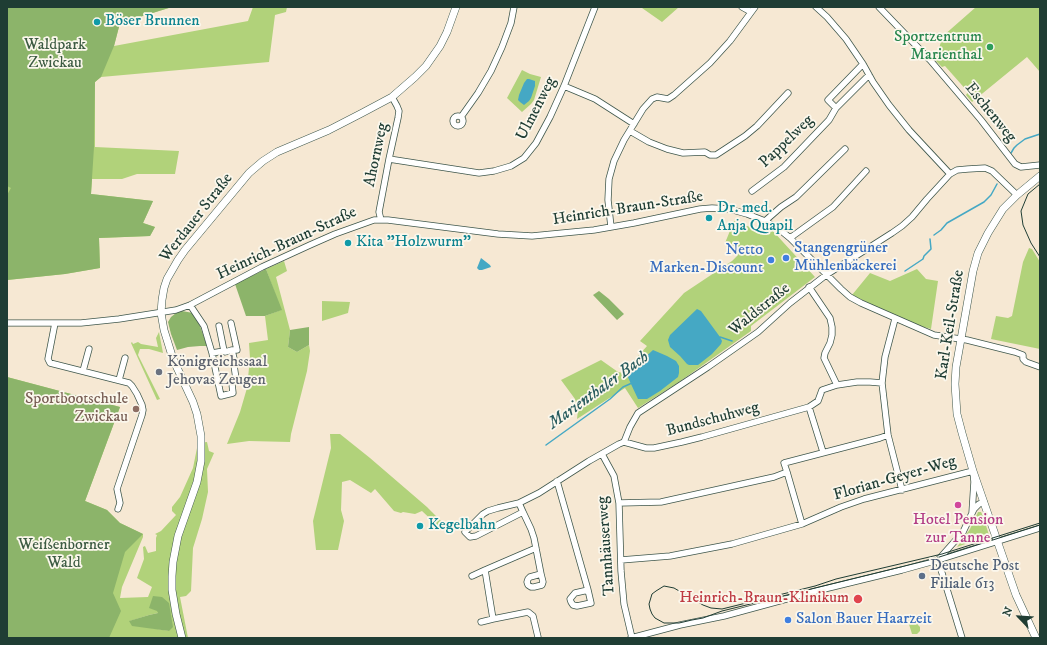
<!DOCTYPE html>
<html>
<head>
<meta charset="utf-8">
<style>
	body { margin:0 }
	#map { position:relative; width:1047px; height:645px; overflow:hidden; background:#f6e8d3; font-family:"IM FELL DW Pica",serif }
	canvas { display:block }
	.frame { position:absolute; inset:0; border:8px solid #1f3d34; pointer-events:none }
	.north { position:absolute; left:999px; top:597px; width:40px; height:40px; -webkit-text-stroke:3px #fbf7ec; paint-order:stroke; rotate:295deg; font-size:11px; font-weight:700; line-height:16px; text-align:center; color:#1f3d34 }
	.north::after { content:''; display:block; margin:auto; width:14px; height:18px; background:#1f3d34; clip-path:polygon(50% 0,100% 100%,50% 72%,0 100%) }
</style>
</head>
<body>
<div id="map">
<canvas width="1047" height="645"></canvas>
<div class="frame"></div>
<div class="north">N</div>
</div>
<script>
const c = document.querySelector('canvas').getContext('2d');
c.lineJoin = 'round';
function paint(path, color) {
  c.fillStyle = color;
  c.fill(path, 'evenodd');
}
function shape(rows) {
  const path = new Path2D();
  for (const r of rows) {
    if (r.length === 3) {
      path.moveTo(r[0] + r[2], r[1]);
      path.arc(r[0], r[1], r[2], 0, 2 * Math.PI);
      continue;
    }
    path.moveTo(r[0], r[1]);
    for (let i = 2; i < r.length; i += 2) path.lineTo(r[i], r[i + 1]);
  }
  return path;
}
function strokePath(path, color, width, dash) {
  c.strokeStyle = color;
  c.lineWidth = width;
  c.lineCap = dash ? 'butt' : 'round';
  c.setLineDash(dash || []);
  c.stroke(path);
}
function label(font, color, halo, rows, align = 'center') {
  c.font = font + ' "IM FELL DW Pica",serif';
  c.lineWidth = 3.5;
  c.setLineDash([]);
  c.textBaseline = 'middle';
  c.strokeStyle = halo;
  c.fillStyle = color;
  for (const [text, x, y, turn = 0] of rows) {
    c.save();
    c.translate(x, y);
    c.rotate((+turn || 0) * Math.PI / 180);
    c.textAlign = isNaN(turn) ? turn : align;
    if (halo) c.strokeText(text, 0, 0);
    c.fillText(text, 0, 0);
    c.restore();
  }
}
paint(shape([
	[7,7,172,7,120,23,114,46,248,21,253,7,287,7,286,12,275,15,269,62,101,77,95,82,95,147,179,151,175,174,137,174,122,179,92,179,91,194,153,201,143,223,155,227,150,236,99,238,100,268,65,274,7,280],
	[644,7,679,7,662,22,642,8],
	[976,7,1040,7,1040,72,1027,57,972,102,966,95,968,92,945,66,942,67,935,60,943,36],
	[522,70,530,74,541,77,534,100,531,104,522,112,507,98],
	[734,221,768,234,772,230,815,277,751,326,751,331,679,382,638,408,625,388,577,419,578,410,575,399,561,380,601,360,618,372,623,373,647,346,640,341,684,293,732,261,738,255,725,243],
	[1029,248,1032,249,1040,262,1040,349,991,339,996,316,1008,318,1012,316,1023,262],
	[284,261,287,271,276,277,290,330,288,347,297,352,309,345,310,351,307,371,291,434,290,442,249,441,227,444,240,412,247,388,250,358,249,343,268,340,265,316,281,310,266,269],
	[917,269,926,279,938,281,931,329,913,324,896,316,852,295,870,273,890,281],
	[322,301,350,302,348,313,322,321],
	[159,332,163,353,149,349,140,349,138,355,160,399,157,400,131,343,132,342,133,344,138,342,141,344,158,347,156,338],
	[7,377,120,407,85,501,107,510,120,523,143,534,143,537,122,587,120,598,148,597,152,587,137,578,144,559,143,547,145,546,148,553,156,551,156,538,157,535,155,534,161,531,176,515,172,511,172,507,180,497,193,468,198,443,207,442,209,451,214,453,207,469,208,492,202,519,193,548,191,591,186,596,180,597,188,638,7,638],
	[157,611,169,631,152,628,130,621,149,615,158,613],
	[330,434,340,434,370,458,427,507,442,522,438,526,422,511,415,514,403,512,401,513,394,511,375,489,371,493,350,480,342,482,341,510,344,521,338,550,316,550,313,521,331,448],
	[978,512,981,512,983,516,989,535,987,536,979,539,957,547,970,529],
	[917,619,918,625,920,627,920,631,917,634,912,634,908,621]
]), '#b1d27a');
paint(shape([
	[7,7,172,7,120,23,114,46,101,77,95,82,94,147,91,194,153,201,143,223,155,227,150,236,99,238,100,268,65,274,7,280,7,195,11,188,7,186],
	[266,269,282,310,265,316,246,316,235,284],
	[599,291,609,299,624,314,617,320,593,295],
	[182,311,193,313,200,326,207,346,200,346,188,347,177,350,171,334,168,322,171,317,176,313],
	[309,327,309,345,297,352,288,347,290,330],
	[7,377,120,407,85,501,107,510,120,523,143,534,125,552,113,593,121,611,109,638,7,638],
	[153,596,162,597,169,603,173,627,169,631,132,626,129,621,149,615,158,613,157,611,149,608]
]), '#8cb46a');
paint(shape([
	[527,79,529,79,535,81,535,86,531,98,529,101,524,105,520,102,518,100,519,95,524,83],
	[481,258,490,265,491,267,482,270,479,270,477,268],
	[697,309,701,311,720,337,722,341,721,344,712,354,698,365,689,365,687,364,680,356,670,347,668,340,670,335],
	[653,350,667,356,676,361,679,366,679,373,678,377,660,391,647,399,638,399,631,384,627,375,639,363]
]), '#45a8c4');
strokePath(shape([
	[1011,153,1014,148,1017,145,1025,139,1040,134],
	[934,235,941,230,947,223,984,202,991,195,997,184],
	[905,271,923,259,924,256,931,249,930,239],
	[720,337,732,341],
	[546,445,610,399,623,387,632,383]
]), '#45a8c4', 1.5);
const minor = shape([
	[742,7,751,12],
	[816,7,827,17,846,39,863,64,873,82,889,105,909,130,950,174],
	[879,7,930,60,981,120,1015,164,1021,167,1040,165],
	[564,86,595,99,634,124],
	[836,108,828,100,863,64],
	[458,121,5],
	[461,117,478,93,491,71,502,47,511,23,514,7],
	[630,131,649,142,667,149,683,153,705,152,710,155,716,155,745,136,757,126,788,93],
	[389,159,479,173,494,171,511,166,524,158,536,143,550,117,564,86,595,7],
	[752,191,784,167,829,120,836,108,869,75],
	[381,220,379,212,389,159,398,118,399,111,397,106,392,97],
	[765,221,781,207,796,197,845,149],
	[611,227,608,200,609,179,614,161,624,140,643,109,652,99,657,97,668,99,674,95,710,63,730,41,755,7],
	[790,238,833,207,866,171],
	[809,287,830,318,832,327,832,335,830,343,825,353,824,358,837,385],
	[190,305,204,326,212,353,221,396,233,393,232,384,236,379,234,365,235,363,232,350,237,350,231,323],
	[895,319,885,357,882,383,888,435,902,490],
	[7,323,81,323,119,319,176,310,190,305,262,267,310,245,335,234,374,220,388,220,498,234,532,236,594,230,634,223,700,209,712,208,729,209,747,214,765,221,779,229,790,238,841,289,850,297,861,303,934,335,967,340,1015,352,1023,355,1023,359,1026,362,1040,367],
	[55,323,48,359,50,363,129,383,132,386,137,394,142,405,143,410,142,415,117,489,120,503,118,509],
	[219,326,224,351],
	[212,353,224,351,225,352,232,350],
	[83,371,89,349],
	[119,380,125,358],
	[809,407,823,452],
	[624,442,646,448,654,448,682,442,702,437,809,407,818,401,822,390,837,385,857,382,870,382,882,383],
	[602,454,614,476,619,503,621,571,624,604,632,638],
	[787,472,802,524],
	[557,481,588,590,591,603,577,606,573,605,571,602,570,599,575,593,588,590],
	[519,503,523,512,476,536,470,537,465,532,483,514,488,511,498,508,519,503,539,493,589,461,619,444,624,442,630,427,638,413,708,367,758,332,790,303,826,275,892,233,902,226,912,217,927,199,950,174,957,170,968,169,985,168,992,171,1017,195],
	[619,503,661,502,774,477,787,472,784,463,880,438,888,435],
	[523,512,531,529,534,538,541,574,530,577,528,579,527,582,528,585,531,587,534,587,542,585,543,582,541,574],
	[536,548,485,570,493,619,528,612,533,616,538,637],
	[621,560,670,556,732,544,802,524,841,507,864,499,973,471,974,482,972,513],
	[938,560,962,638],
	[938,560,963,532,974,509,979,504,984,502],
	[472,576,485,570],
	[481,622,493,619],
	[631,638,680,625,724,616,816,591,902,570,938,560,1040,528]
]);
const major = shape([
	[182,638,176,614,172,590,172,576,173,562,178,536,197,482,201,461,201,436,197,414,193,402,173,359,164,330,161,313,162,300,164,288,167,279,178,260,185,250,249,173,263,161,277,152,329,130,362,113,392,97,415,77,426,66,440,46,447,32,456,7],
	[1036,638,1016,595,973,471,962,433,957,414,955,384,956,367,961,339,973,271,978,253,988,233,1003,209,1017,195,1040,176]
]);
strokePath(minor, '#3f574c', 7);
strokePath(major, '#3f574c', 8);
strokePath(minor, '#fff', 5.5);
strokePath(major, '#fff', 7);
strokePath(shape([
	[1040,184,1028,194,1021,211,1023,225,1031,243,1040,257],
	[1040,523,942,554,836,579,815,586,722,609,711,608,703,605,674,588,664,586,656,591,652,594,649,604,650,609,652,614,655,618,664,623,679,623,692,620,703,618,722,611,933,559,1040,525]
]), '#1f3d34', 1);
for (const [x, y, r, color] of [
	[97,22,4,"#0f9aa8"],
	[990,47,4,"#2e9e5b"],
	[709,218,4,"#0f9aa8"],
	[348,243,4,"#0f9aa8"],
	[786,258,4,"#3f7fe0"],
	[771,260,4,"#3f7fe0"],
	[159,372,4,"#6b7280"],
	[136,409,4,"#8d6e63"],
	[958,505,4,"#d1479c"],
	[420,526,4,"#0f9aa8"],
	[922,576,4,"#5c6f8a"],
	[858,599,5,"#e0444e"],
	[788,620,4,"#3f7fe0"]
]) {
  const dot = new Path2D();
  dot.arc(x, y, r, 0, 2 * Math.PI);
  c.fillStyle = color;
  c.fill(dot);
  strokePath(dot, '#fbf7ec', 1.5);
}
label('16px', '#0d838f', '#fbf7ec', [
	["Böser Brunnen",105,22],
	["Dr. med.",717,209],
	["Anja Quapil",717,227],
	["Kita \"Holzwurm\"",356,243],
	["Kegelbahn",428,526]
], 'left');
label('16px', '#27864d', '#fbf7ec', [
	["Sportzentrum",982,38],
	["Marienthal",982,56]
], 'right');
label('16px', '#3c5b42', '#fbf7ec', [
	["Waldpark",55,46],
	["Zwickau",55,64],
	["Weißenborner",64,546],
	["Wald",64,564]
]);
label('16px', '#1f3d34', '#fbf7ec', [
	["Ulmenweg",537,109,-63],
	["Eschenweg",990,113,51],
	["Pappelweg",787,142,-44],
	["Ahornweg",377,155,-78],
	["Heinrich-Braun-Straße",628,209,-9],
	["Werdauer Straße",197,218,-52],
	["Heinrich-Braun-Straße",287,244,-25],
	["Waldstraße",760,310,-39],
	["Karl-Keil-Straße",951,325,-81],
	["Bundschuhweg",713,420,-15],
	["Florian-Geyer-Weg",895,479,-16],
	["Tannhäuserweg",607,546,-94]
]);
label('16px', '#366cbe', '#fbf7ec', [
	["Stangengrüner",794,249],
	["Mühlenbäckerei",794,267],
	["Netto",763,251,"right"],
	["Marken-Discount",763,269,"right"],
	["Salon Bauer Haarzeit",796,620]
], 'left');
label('16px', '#5b616d', '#fbf7ec', [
	["Königreichssaal",167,363],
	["Jehovas Zeugen",167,381]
], 'left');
label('16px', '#785e54', '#fbf7ec', [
	["Sportbootschule",128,400],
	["Zwickau",128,418]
], 'right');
label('16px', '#b23c85', '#fbf7ec', [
	["Hotel Pension",958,521],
	["zur Tanne",958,539]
]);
label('16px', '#4e5e75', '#fbf7ec', [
	["Deutsche Post",930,567],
	["Filiale 613",930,585]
], 'left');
label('16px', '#be3a42', '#fbf7ec', [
	["Heinrich-Braun-Klinikum",849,599]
], 'right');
label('italic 17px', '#2a5d5f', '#fbf7ec', [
	["Marienthaler Bach",599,391,-36]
]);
</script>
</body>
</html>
